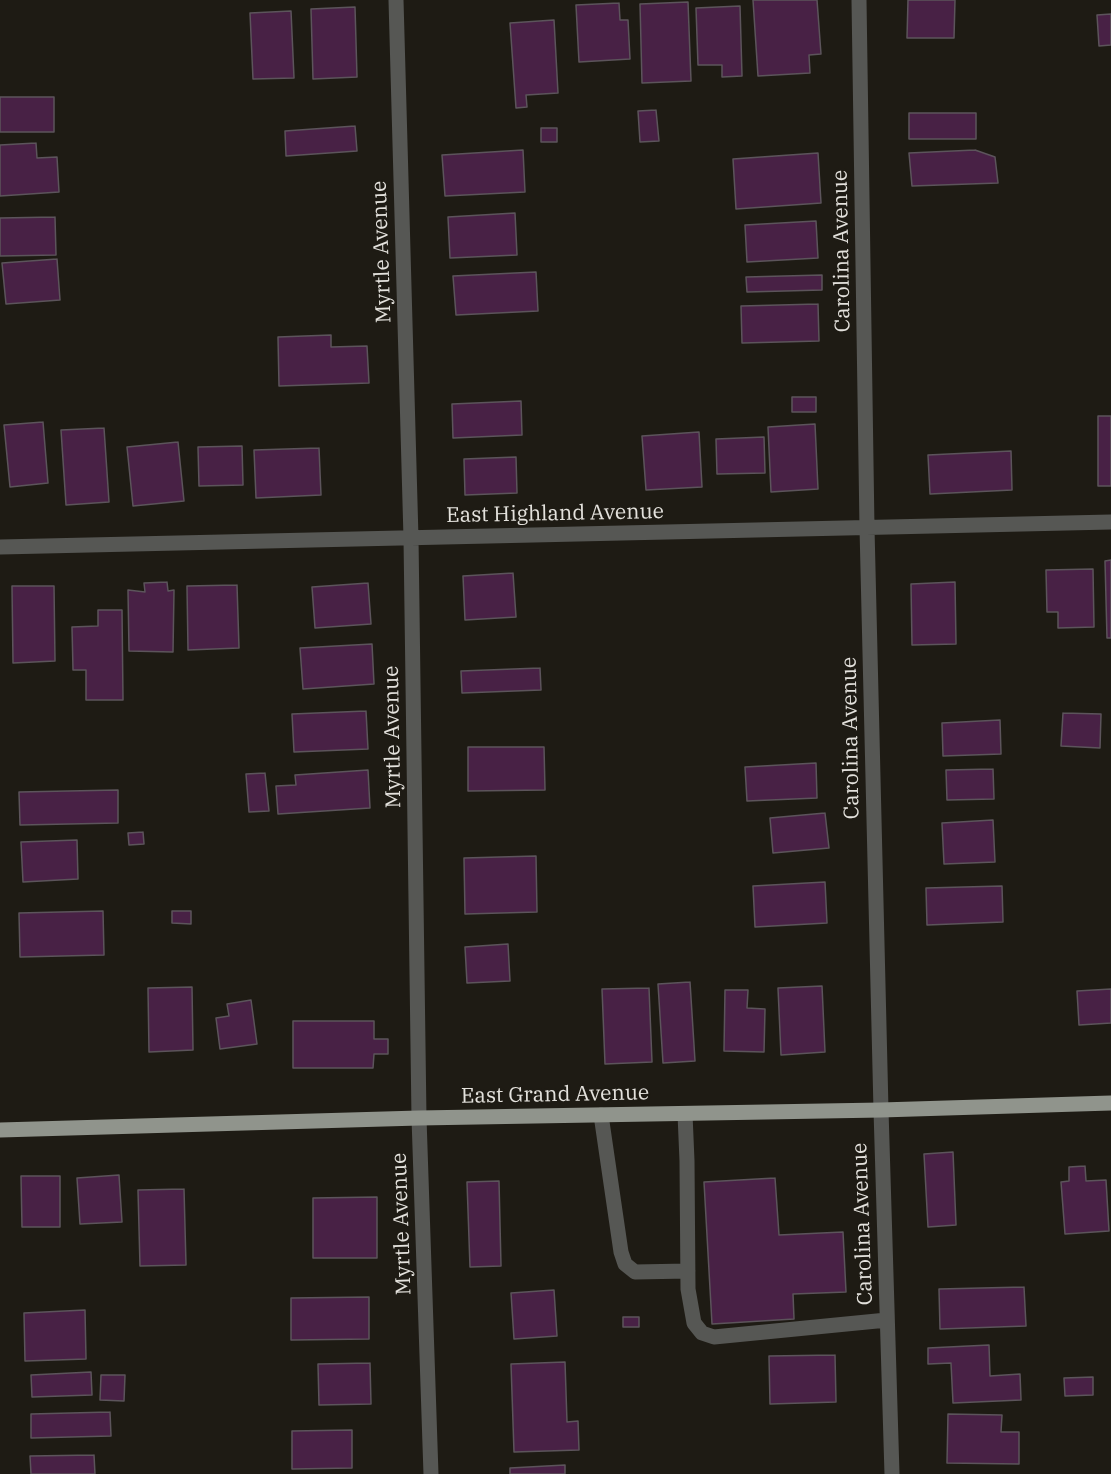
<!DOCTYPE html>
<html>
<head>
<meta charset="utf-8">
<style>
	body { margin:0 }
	canvas { display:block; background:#1e1b14 }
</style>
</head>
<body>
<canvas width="1111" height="1474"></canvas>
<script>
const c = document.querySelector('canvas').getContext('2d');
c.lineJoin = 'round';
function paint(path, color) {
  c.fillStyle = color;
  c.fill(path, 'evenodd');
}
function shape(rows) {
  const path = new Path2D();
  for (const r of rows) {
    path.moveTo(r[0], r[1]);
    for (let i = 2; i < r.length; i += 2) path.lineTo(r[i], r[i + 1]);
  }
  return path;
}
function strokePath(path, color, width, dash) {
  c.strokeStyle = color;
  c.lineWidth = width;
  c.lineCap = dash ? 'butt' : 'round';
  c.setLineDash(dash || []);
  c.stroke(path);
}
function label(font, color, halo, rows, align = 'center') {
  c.font = font + ' "IBM Plex Serif",serif';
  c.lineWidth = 4.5;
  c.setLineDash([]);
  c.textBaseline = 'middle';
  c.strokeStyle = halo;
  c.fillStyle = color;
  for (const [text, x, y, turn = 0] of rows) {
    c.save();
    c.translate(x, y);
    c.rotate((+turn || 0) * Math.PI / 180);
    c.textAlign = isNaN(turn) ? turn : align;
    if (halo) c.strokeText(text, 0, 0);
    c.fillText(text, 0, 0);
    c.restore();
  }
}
const building = shape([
	[753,0,817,0,821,54,809,55,810,73,758,76,753,0],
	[908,0,955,0,954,38,907,38,908,0],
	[688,2,691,81,642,83,640,4,688,2],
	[619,3,620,20,628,20,630,59,579,62,576,5,619,3],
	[740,6,742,76,722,77,722,65,698,65,696,8,740,6],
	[355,7,357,77,313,79,311,9,355,7],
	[291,11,294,78,253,79,250,13,291,11],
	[1111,14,1111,45,1099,46,1097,15,1111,14],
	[554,20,558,93,526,95,527,107,516,108,510,23,554,20],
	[0,97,54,97,54,132,0,132,0,97],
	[656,110,659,141,640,142,638,111,656,110],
	[909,113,976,113,976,139,909,139,909,113],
	[355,126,357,151,286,156,285,131,355,126],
	[541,128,557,128,557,142,541,142,541,128],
	[36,143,37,158,57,157,59,192,0,196,0,145,36,143],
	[523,150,525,192,445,196,442,155,523,150],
	[975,150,995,157,998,183,912,186,909,153,975,150],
	[818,153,821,203,736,209,733,159,818,153],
	[515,213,517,255,450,258,448,217,515,213],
	[55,217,56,255,0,256,0,218,55,217],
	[816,221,818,258,747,262,745,225,816,221],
	[57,259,60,300,6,304,2,263,57,259],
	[536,272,538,311,456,315,453,276,536,272],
	[822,275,822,290,747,292,746,277,822,275],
	[818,304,819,341,742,343,741,306,818,304],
	[331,335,331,347,367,346,369,383,279,386,278,337,331,335],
	[792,397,816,397,816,412,792,412,792,397],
	[521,401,522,435,453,438,452,404,521,401],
	[1098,416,1111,416,1111,486,1098,486,1098,416],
	[43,422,48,483,10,487,4,425,43,422],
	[815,424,818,489,771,492,768,427,815,424],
	[104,428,109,502,66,505,61,430,104,428],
	[699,432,702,487,646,490,642,436,699,432],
	[764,437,765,473,717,474,716,439,764,437],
	[178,442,184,501,133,506,127,447,178,442],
	[242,446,243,485,199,486,198,447,242,446],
	[319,448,321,495,256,498,254,450,319,448],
	[1011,451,1012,490,930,494,928,455,1011,451],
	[516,457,517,493,465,495,464,459,516,457],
	[1111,560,1111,638,1107,638,1105,561,1111,560],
	[1093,569,1094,627,1058,628,1058,612,1047,612,1046,570,1093,569],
	[513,573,516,617,465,620,463,576,513,573],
	[167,582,168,591,174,590,173,652,129,651,128,590,145,592,144,583,167,582],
	[955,582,956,644,912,645,911,584,955,582],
	[368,583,371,624,315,628,312,587,368,583],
	[237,585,239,648,188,650,187,586,237,585],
	[12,586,54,586,55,661,13,663,12,586],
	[98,610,122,610,123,700,86,700,86,670,73,670,72,627,98,626,98,610],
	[372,644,374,684,303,689,300,648,372,644],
	[540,668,541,690,462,693,461,671,540,668],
	[366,711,368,749,294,752,292,714,366,711],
	[1063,713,1101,714,1100,748,1061,746,1063,713],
	[1000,720,1001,754,943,756,942,723,1000,720],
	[468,747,544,747,545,790,468,791,468,747],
	[816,763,817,798,747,801,745,767,816,763],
	[993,769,994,799,947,800,946,770,993,769],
	[368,770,370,808,278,814,276,786,296,785,295,775,368,770],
	[265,773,269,811,249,812,246,774,265,773],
	[118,790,118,823,20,825,19,792,118,790],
	[825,813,829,848,773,853,770,818,825,813],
	[993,820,995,862,944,864,942,823,993,820],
	[143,832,144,844,129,845,128,833,143,832],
	[77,840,78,879,23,882,21,842,77,840],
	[536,856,537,912,465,914,464,858,536,856],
	[825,882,827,923,755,927,753,886,825,882],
	[1002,886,1003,922,927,925,926,888,1002,886],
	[103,911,104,955,20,957,19,913,103,911],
	[172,911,191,911,191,924,172,923,172,911],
	[508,944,510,981,467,983,465,947,508,944],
	[690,982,695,1061,663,1063,658,984,690,982],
	[822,986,825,1052,781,1055,778,988,822,986],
	[192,987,193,1050,149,1052,148,988,192,987],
	[649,988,652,1062,605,1064,602,989,649,988],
	[1111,989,1111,1023,1079,1025,1077,991,1111,989],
	[725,990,748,990,747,1008,765,1009,764,1052,724,1051,725,990],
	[251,1000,257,1044,220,1049,216,1018,229,1016,227,1004,251,1000],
	[293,1021,374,1021,374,1039,388,1039,388,1054,374,1054,373,1068,293,1068,293,1021],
	[953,1152,956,1225,928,1227,924,1154,953,1152],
	[1085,1166,1086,1181,1106,1180,1109,1231,1065,1234,1061,1182,1069,1181,1069,1167,1085,1166],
	[119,1175,122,1222,80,1224,77,1178,119,1175],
	[21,1176,60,1176,60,1227,22,1227,21,1176],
	[775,1178,779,1235,843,1232,846,1292,793,1294,794,1319,712,1324,704,1182,775,1178],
	[499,1181,501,1266,470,1267,467,1182,499,1181],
	[184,1189,186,1265,140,1266,138,1190,184,1189],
	[377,1197,377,1258,313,1258,313,1198,377,1197],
	[1024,1287,1026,1326,940,1329,939,1289,1024,1287],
	[554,1290,557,1336,514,1339,511,1293,554,1290],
	[369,1297,369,1339,291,1340,291,1298,369,1297],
	[85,1310,86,1359,25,1361,24,1313,85,1310],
	[623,1317,639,1317,639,1327,623,1327,623,1317],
	[989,1345,990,1376,1020,1374,1021,1400,953,1403,951,1363,928,1364,928,1348,989,1345],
	[835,1355,836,1402,770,1404,769,1356,835,1355],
	[565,1362,567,1422,578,1421,579,1450,514,1452,511,1364,565,1362],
	[370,1363,371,1404,319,1405,318,1364,370,1363],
	[91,1372,92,1395,32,1397,31,1375,91,1372],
	[101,1375,125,1375,124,1401,100,1400,101,1375],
	[1093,1377,1093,1395,1065,1396,1064,1378,1093,1377],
	[110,1412,111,1436,31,1438,31,1414,110,1412],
	[948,1414,1002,1415,1001,1432,1019,1432,1019,1464,947,1463,948,1414],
	[352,1430,352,1468,292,1469,292,1431,352,1430],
	[94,1455,95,1474,31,1474,30,1456,94,1455],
	[565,1465,565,1474,510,1474,510,1468,565,1465]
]);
paint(building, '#482145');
strokePath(building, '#5c545b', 1.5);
strokePath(shape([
	[396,0,411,538,419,1118,431,1474],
	[859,0,867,528,881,1110,892,1474],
	[0,547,1111,522],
	[685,1114,687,1161,688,1289,694,1323,702,1333,714,1337,887,1320],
	[601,1115,621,1252,625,1264,635,1272,688,1271]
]), '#565754', 15);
strokePath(shape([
	[0,1130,419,1118,881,1110,1111,1103]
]), '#90948c', 15);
label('21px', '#e4e2dd', '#1e1b14', [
	["Carolina Avenue",842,251,-91],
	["Myrtle Avenue",382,252,-92],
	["East Highland Avenue",555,514,-1],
	["Myrtle Avenue",393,737,-91],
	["Carolina Avenue",851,738,-91],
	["East Grand Avenue",555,1095,-1],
	["Myrtle Avenue",402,1224,-92],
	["Carolina Avenue",863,1224,-92]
]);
</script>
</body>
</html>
